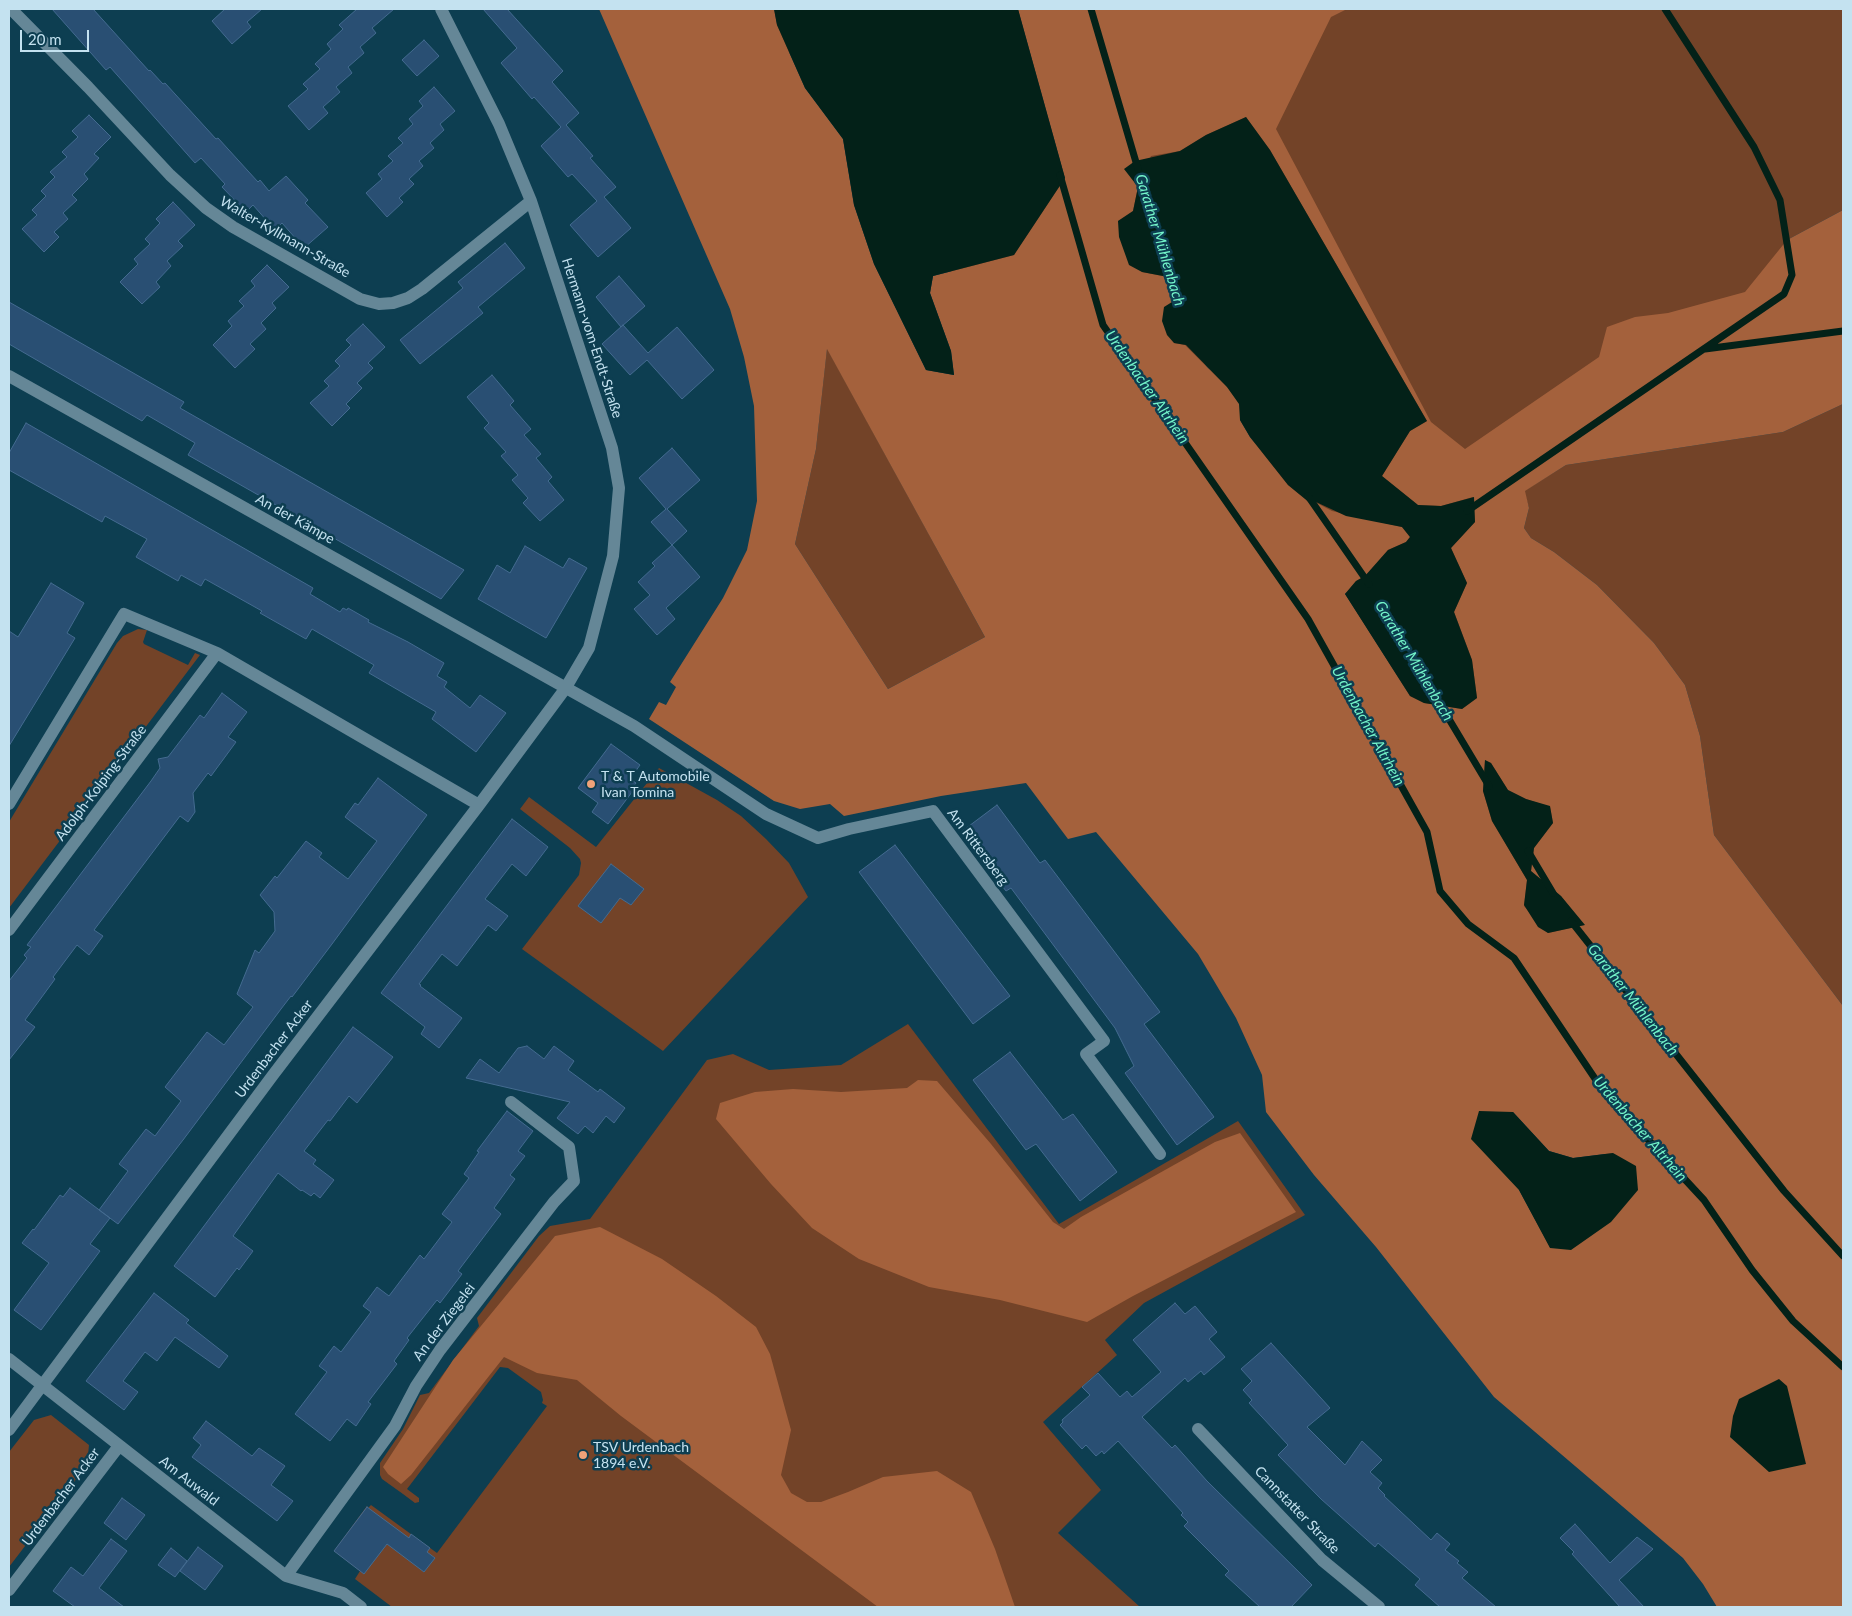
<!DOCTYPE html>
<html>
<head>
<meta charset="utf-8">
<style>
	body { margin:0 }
	#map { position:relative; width:1852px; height:1616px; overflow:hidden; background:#0d3e51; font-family:Lato,sans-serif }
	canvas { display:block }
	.frame { position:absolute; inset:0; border:10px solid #c4e2f0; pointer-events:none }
	.scale { position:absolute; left:20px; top:30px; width:69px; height:22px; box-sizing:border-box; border:2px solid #c4e2f0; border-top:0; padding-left:6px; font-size:15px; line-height:18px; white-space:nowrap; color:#c4e2f0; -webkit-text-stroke:4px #0d3e51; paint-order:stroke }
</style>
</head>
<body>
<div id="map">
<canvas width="1852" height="1616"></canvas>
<div class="frame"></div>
<div class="scale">20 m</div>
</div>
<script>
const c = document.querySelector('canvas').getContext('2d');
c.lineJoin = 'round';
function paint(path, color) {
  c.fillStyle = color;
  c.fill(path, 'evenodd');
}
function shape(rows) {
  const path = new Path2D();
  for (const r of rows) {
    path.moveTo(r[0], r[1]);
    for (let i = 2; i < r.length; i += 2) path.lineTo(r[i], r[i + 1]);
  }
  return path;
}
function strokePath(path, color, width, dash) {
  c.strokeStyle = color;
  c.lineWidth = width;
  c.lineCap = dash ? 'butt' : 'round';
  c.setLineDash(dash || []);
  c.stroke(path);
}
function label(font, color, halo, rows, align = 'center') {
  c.font = font + ' Lato,sans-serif';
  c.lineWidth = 5;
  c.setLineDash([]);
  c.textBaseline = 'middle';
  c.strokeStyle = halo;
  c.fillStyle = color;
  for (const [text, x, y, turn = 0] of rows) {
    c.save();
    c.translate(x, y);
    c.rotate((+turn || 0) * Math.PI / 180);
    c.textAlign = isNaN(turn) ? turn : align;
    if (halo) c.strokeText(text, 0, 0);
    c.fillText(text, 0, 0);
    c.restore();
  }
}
paint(shape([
	[757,9,774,9,777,25,1065,178,1018,9,1843,9,1843,210,1787,240,1792,275,1516,491,1520,525,1843,1476],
	[1118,221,1410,696,1345,594],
	[827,348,985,637,888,689,795,544,816,449],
	[1843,404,1843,1006,1714,835,1700,736,1685,685,1654,643,1597,585,1554,552,1531,538,1524,528,1529,508,1524,491,1566,465,1783,432],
	[138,629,147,630,143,642,144,644,188,665,195,653,200,655,9,908,9,822,117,643,123,636],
	[659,768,717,800,741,816,766,839,789,863,808,897,663,1051,522,949,579,875,581,863,580,859,570,848,520,809,529,797,596,847],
	[908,1024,1059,1224,1238,1121,1305,1215,1144,1303,1105,1340,1117,1355,1043,1422,1101,1490,1058,1533,1140,1607,392,1607,355,1579,360,1571,334,1551,367,1506,368,1508,371,1505,437,1553,547,1406,542,1403,543,1400,541,1392,508,1368,500,1367,407,1489,419,1498,419,1502,415,1503,403,1494,382,1479,380,1475,380,1463,403,1429,420,1395,429,1393,479,1326,477,1318,539,1236,550,1226,590,1219,707,1060,733,1054,769,1070,841,1065],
	[51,1415,89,1445,87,1465,9,1567,9,1452,34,1420]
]), '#734328');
paint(shape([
	[599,9,774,9,777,25,805,88,843,139,854,205,874,264,926,370,954,375,951,351,930,293,933,276,1014,255,1065,178,1018,9,1347,9,1331,17,1276,129,1431,422,1465,449,1599,357,1607,327,1635,317,1668,313,1745,292,1787,240,1843,210,1843,404,1783,432,1566,465,1525,491,1529,508,1524,528,1531,538,1554,552,1597,585,1654,643,1685,685,1700,736,1714,835,1843,1006,1843,1607,1717,1607,1703,1584,1683,1558,1494,1397,1376,1247,1314,1175,1266,1112,1262,1075,1236,1018,1198,954,1096,832,1068,839,1026,783,941,796,844,816,830,804,800,809,774,801,649,719,659,702,666,705,676,687,670,682,723,598,747,550,757,501,754,406,744,357,730,309],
	[1246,117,1270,150,1427,421,1410,431,1382,476,1418,505,1441,506,1473,497,1475,522,1451,548,1467,583,1454,612,1472,660,1477,698,1462,709,1424,703,1410,696,1345,594,1356,581,1365,576,1388,550,1406,542,1410,537,1402,527,1332,511,1315,502,1310,503,1288,485,1250,437,1240,420,1240,404,1227,387,1185,345,1174,343,1172,302,1176,294,1168,277,1142,272,1118,221,1133,211,1138,187,1151,156,1180,151,1206,135],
	[827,349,985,637,888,689,795,544,816,449],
	[1485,760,1491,763,1508,790,1526,799,1550,807,1553,823,1534,848,1531,871,1561,896,1584,925,1548,933,1524,906,1527,880,1492,821,1483,791],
	[1513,1112,1549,1151,1573,1158,1613,1153,1550,1247,1519,1190],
	[918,1080,937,1081,991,1144,1053,1222,1064,1229,1081,1217,1215,1142,1240,1133,1296,1212,1133,1296,1087,1322,1000,1300,929,1287,859,1259,812,1228,771,1184,716,1119,720,1103,755,1092,793,1089,841,1092,907,1088],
	[600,1227,662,1259,716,1296,756,1327,770,1354,791,1430,781,1475,791,1493,807,1502,821,1502,848,1492,883,1477,937,1471,971,1492,995,1549,1015,1607,878,1607,621,1416,577,1380,537,1373,504,1357,411,1475,401,1484,388,1474,383,1467,453,1360,555,1236]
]), '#a4613c');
paint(shape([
	[774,9,1018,9,1065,178,1014,255,933,276,930,293,951,351,954,375,926,370,874,264,854,205,843,139,805,88,777,25],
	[1246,117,1270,150,1427,421,1410,431,1382,476,1418,505,1441,506,1474,497,1475,522,1451,548,1467,583,1454,612,1472,660,1477,698,1462,709,1424,703,1410,696,1345,594,1356,581,1365,576,1388,550,1406,542,1410,537,1402,527,1346,516,1316,502,1310,503,1288,485,1250,437,1240,420,1239,404,1227,387,1186,345,1174,343,1167,335,1162,321,1164,307,1172,302,1176,294,1168,277,1142,272,1129,265,1119,237,1118,221,1133,211,1138,187,1124,169,1135,161,1180,151,1206,135],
	[1485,760,1491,763,1508,790,1526,799,1550,806,1553,823,1534,848,1531,871,1561,896,1585,925,1548,933,1538,927,1524,905,1527,880,1492,821,1483,791],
	[1479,1111,1513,1112,1549,1151,1573,1158,1613,1153,1636,1166,1638,1190,1611,1222,1571,1250,1550,1248,1519,1190,1471,1139],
	[1779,1379,1787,1386,1806,1464,1769,1472,1730,1437,1733,1416,1739,1399]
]), '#032118');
strokePath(shape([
	[1091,9,1138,169],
	[1060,175,1103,325,1308,619,1427,832,1440,891,1468,924,1514,958,1604,1092,1704,1200,1752,1270,1793,1321,1843,1367],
	[1171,280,1177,303],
	[1705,349,1843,331],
	[1308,496,1369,584],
	[1467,511,1784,294,1792,275,1780,200,1754,147,1665,9],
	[1437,699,1489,786],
	[1528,851,1553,893],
	[1571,921,1784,1191,1843,1256]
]), '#032118', 7);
const building = shape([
	[52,9,93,9,149,71,150,70,163,84,165,83,216,139,218,138,258,182,260,180,269,191,286,176,308,200,305,203,328,227,304,248,282,223,275,230,253,205,246,212,222,187,225,184,201,158,195,163,110,67,106,70,52,9],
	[225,9,262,9,247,22,251,27,232,44,212,21,225,9],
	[357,9,394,9,372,28,376,33,360,47,364,53,348,67,352,73,336,87,340,92,323,107,328,113,309,130,288,106,308,89,303,84,320,69,315,64,331,49,327,44,343,29,339,25,357,9],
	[483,9,507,9,563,71,552,82,579,113,566,125,593,156,590,158,616,187,604,197,631,228,598,257,570,225,597,201,572,174,568,177,541,146,561,127,534,97,532,99,501,63,517,48,483,9],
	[424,40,439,56,417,76,402,60,424,40],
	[434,87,455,111,440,124,444,130,430,143,434,148,419,161,423,166,409,179,414,184,399,198,403,202,387,217,366,193,382,179,378,174,393,161,388,156,403,143,398,138,413,124,409,119,423,106,419,101,434,87],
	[89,115,111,137,94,154,99,158,84,174,88,179,72,195,77,200,63,213,68,219,54,232,59,237,44,252,22,229,37,215,32,210,46,196,41,191,55,177,50,172,67,157,62,152,78,137,72,131,89,115],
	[173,202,195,225,178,241,183,246,167,261,171,266,156,282,160,287,142,304,120,282,138,264,134,259,150,244,145,239,160,223,156,219,173,202],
	[505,243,525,268,478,307,483,313,420,364,400,340,463,288,458,282,505,243],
	[267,265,289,287,272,303,276,308,261,323,266,329,250,344,255,349,235,368,213,345,232,326,228,321,244,306,239,301,255,286,251,281,267,265],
	[619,276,645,306,621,327,596,297,619,276],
	[9,302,184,402,180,408,464,570,441,599,188,455,195,443,147,415,142,421,9,344,9,302],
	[363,324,385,347,368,363,373,368,357,383,362,388,346,404,350,408,332,426,310,403,329,386,324,381,340,366,335,361,351,345,346,340,363,324],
	[623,325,648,353,677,327,714,370,682,399,647,360,630,375,602,344,623,325],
	[492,375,514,401,510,405,531,429,524,435,541,454,536,458,552,477,548,481,564,500,540,521,523,503,528,498,512,480,518,475,501,456,506,452,484,428,489,423,467,397,492,375],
	[26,423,313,588,310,594,340,612,343,608,347,610,348,608,369,620,368,622,408,642,444,663,437,676,447,682,444,687,470,708,480,695,506,713,476,752,432,719,436,712,369,673,374,665,312,629,306,639,260,613,262,611,205,579,201,586,181,575,178,581,136,557,147,539,105,516,102,522,9,470,9,453,26,423],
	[672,448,700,480,667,509,687,531,672,545,651,522,666,509,639,478,672,448],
	[672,545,700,577,666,608,675,619,657,635,634,609,650,595,638,582,655,566,652,563,672,545],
	[525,546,563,568,569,558,587,568,546,638,478,599,497,565,510,573,525,546],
	[51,583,84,603,67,633,75,638,9,746,9,631,18,637,51,583],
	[222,693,247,712,228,737,236,742,211,776,208,773,193,793,195,812,188,822,180,816,94,930,103,936,89,955,77,945,53,977,55,979,25,1020,35,1027,9,1060,9,981,27,958,24,955,31,947,27,945,151,781,160,768,158,759,168,757,200,715,204,718,222,693],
	[611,744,640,765,630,779,636,783,633,787,635,788,608,824,592,812,598,803,578,788,611,744],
	[378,778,427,815,332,944,292,997,291,996,281,1009,183,1140,118,1224,99,1210,128,1171,119,1164,146,1129,155,1136,181,1101,165,1087,207,1032,224,1045,253,1007,237,994,255,950,259,953,275,931,274,912,260,895,275,876,277,878,306,841,322,853,319,857,348,879,377,841,345,817,355,803,358,805,378,778],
	[997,805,1040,863,1045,860,1160,1012,1144,1024,1214,1117,1177,1145,1125,1073,1134,1066,1115,1028,1011,888,1006,891,961,832,997,805],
	[512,819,548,847,526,876,512,864,485,899,508,916,496,931,488,925,457,966,442,954,419,984,421,985,420,986,462,1018,439,1048,421,1034,425,1027,381,993,512,819],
	[895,845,1010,996,973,1024,859,872,895,845],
	[611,864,644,889,631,905,620,898,601,923,578,906,611,864],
	[353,1027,393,1057,357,1103,349,1096,330,1121,328,1120,304,1151,316,1160,313,1164,334,1180,320,1198,314,1193,311,1196,302,1190,301,1191,278,1173,233,1236,253,1251,239,1270,237,1268,215,1297,174,1266,353,1027],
	[527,1046,544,1059,554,1046,574,1061,568,1070,598,1092,600,1089,625,1108,614,1123,606,1116,593,1133,585,1126,578,1134,557,1118,570,1102,466,1078,480,1059,499,1073,518,1048,527,1046],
	[1010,1052,1063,1120,1073,1114,1117,1172,1080,1201,1036,1144,1026,1150,973,1080,1010,1052],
	[507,1111,533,1131,518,1151,525,1156,510,1175,515,1179,494,1208,501,1214,458,1271,462,1274,440,1303,437,1300,407,1338,409,1340,394,1361,397,1364,368,1402,371,1404,360,1420,356,1426,347,1419,330,1441,295,1414,327,1372,319,1366,334,1346,341,1352,371,1312,363,1306,377,1287,389,1296,420,1255,424,1259,452,1222,442,1214,469,1178,464,1174,479,1152,477,1151,507,1111],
	[70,1188,110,1218,90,1244,100,1251,41,1330,14,1310,49,1263,22,1243,33,1229,34,1230,60,1195,63,1197,70,1188],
	[154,1293,189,1320,186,1323,228,1356,219,1368,175,1337,157,1361,145,1352,123,1381,138,1392,124,1410,86,1381,154,1293],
	[1175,1303,1185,1314,1195,1306,1217,1332,1209,1339,1225,1357,1204,1375,1201,1371,1188,1382,1185,1378,1142,1417,1172,1448,1175,1445,1207,1481,1312,1585,1291,1607,1260,1607,1225,1575,1229,1571,1184,1526,1188,1522,1181,1515,1183,1513,1118,1441,1104,1454,1102,1451,1096,1456,1086,1445,1082,1449,1060,1425,1063,1422,1062,1420,1090,1395,1082,1387,1098,1373,1120,1397,1127,1391,1132,1397,1161,1372,1133,1340,1175,1303],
	[1271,1343,1330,1408,1307,1427,1345,1465,1362,1441,1382,1460,1370,1472,1382,1483,1378,1488,1385,1495,1384,1496,1431,1540,1437,1533,1450,1544,1445,1550,1459,1561,1457,1563,1468,1572,1462,1578,1496,1607,1440,1607,1415,1585,1420,1579,1378,1543,1375,1547,1321,1499,1278,1455,1288,1445,1249,1403,1252,1400,1243,1390,1252,1381,1241,1369,1271,1343],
	[206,1421,252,1456,259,1448,285,1466,271,1485,293,1501,277,1521,192,1457,201,1445,193,1438,206,1421],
	[122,1498,145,1515,126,1540,104,1523,122,1498],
	[367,1507,409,1538,411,1534,430,1548,427,1552,435,1558,424,1572,387,1544,364,1574,334,1551,367,1507],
	[1575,1524,1610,1563,1637,1537,1653,1549,1619,1580,1644,1607,1620,1607,1572,1554,1574,1552,1560,1538,1575,1524],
	[111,1539,127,1551,99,1588,124,1607,75,1607,53,1591,71,1567,83,1576,111,1539],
	[198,1547,223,1566,205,1590,180,1571,198,1547],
	[171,1548,187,1561,175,1577,158,1565,171,1548]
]);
paint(building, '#294f73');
strokePath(building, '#446b90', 1);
strokePath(shape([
	[11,9,88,87,170,175,206,208,233,227,360,299,379,304,393,303,408,298,422,289,531,201],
	[9,376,634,726,766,814,818,838,849,829,933,811,1104,1041,1086,1054,1160,1154],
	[9,804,124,614,217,653,479,805],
	[9,930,217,653],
	[9,1359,286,1576,343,1593,361,1607],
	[1198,1429,1322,1560,1379,1607],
	[9,1430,273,1075,479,805,565,689,589,648,613,556,619,488,612,448,531,201,499,124,441,9],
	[286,1576,395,1426,416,1386,440,1350,554,1202,574,1181,569,1147,511,1102],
	[9,1590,119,1446]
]), '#658797', 12);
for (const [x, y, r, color] of [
	[591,784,5,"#f0a279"],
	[583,1455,5,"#f0a279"]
]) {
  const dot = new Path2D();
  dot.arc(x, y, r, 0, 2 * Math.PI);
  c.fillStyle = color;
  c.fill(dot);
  strokePath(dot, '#0d3e51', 2);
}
label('14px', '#c4e2f0', '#0d3e51', [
	["Walter-Kyllmann-Straße",285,237,30],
	["Hermann-vom-Endt-Straße",592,338,72],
	["An der Kämpe",295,519,29],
	["Adolph-Kolping-Straße",101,783,-53],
	["Am Rittersberg",978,847,53],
	["Urdenbacher Acker",274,1049,-53],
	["An der Ziegelei",444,1322,-53],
	["Am Auwald",189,1481,38],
	["Urdenbacher Acker",61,1497,-53],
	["Cannstatter Straße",1297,1510,46]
]);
label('14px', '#c4e2f0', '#0d3e51', [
	["T & T Automobile",601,776],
	["Ivan Tomina",601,792],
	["TSV Urdenbach",593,1447],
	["1894 e.V.",593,1463]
], 'left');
label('italic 15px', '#73f4c9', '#0d3e51', [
	["Garather Mühlenbach",1160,240,73],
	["Urdenbacher Altrhein",1147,387,55],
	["Garather Mühlenbach",1414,661,59],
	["Urdenbacher Altrhein",1368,726,61],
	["Garather Mühlenbach",1633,1000,52],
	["Urdenbacher Altrhein",1640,1129,49]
]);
</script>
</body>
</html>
